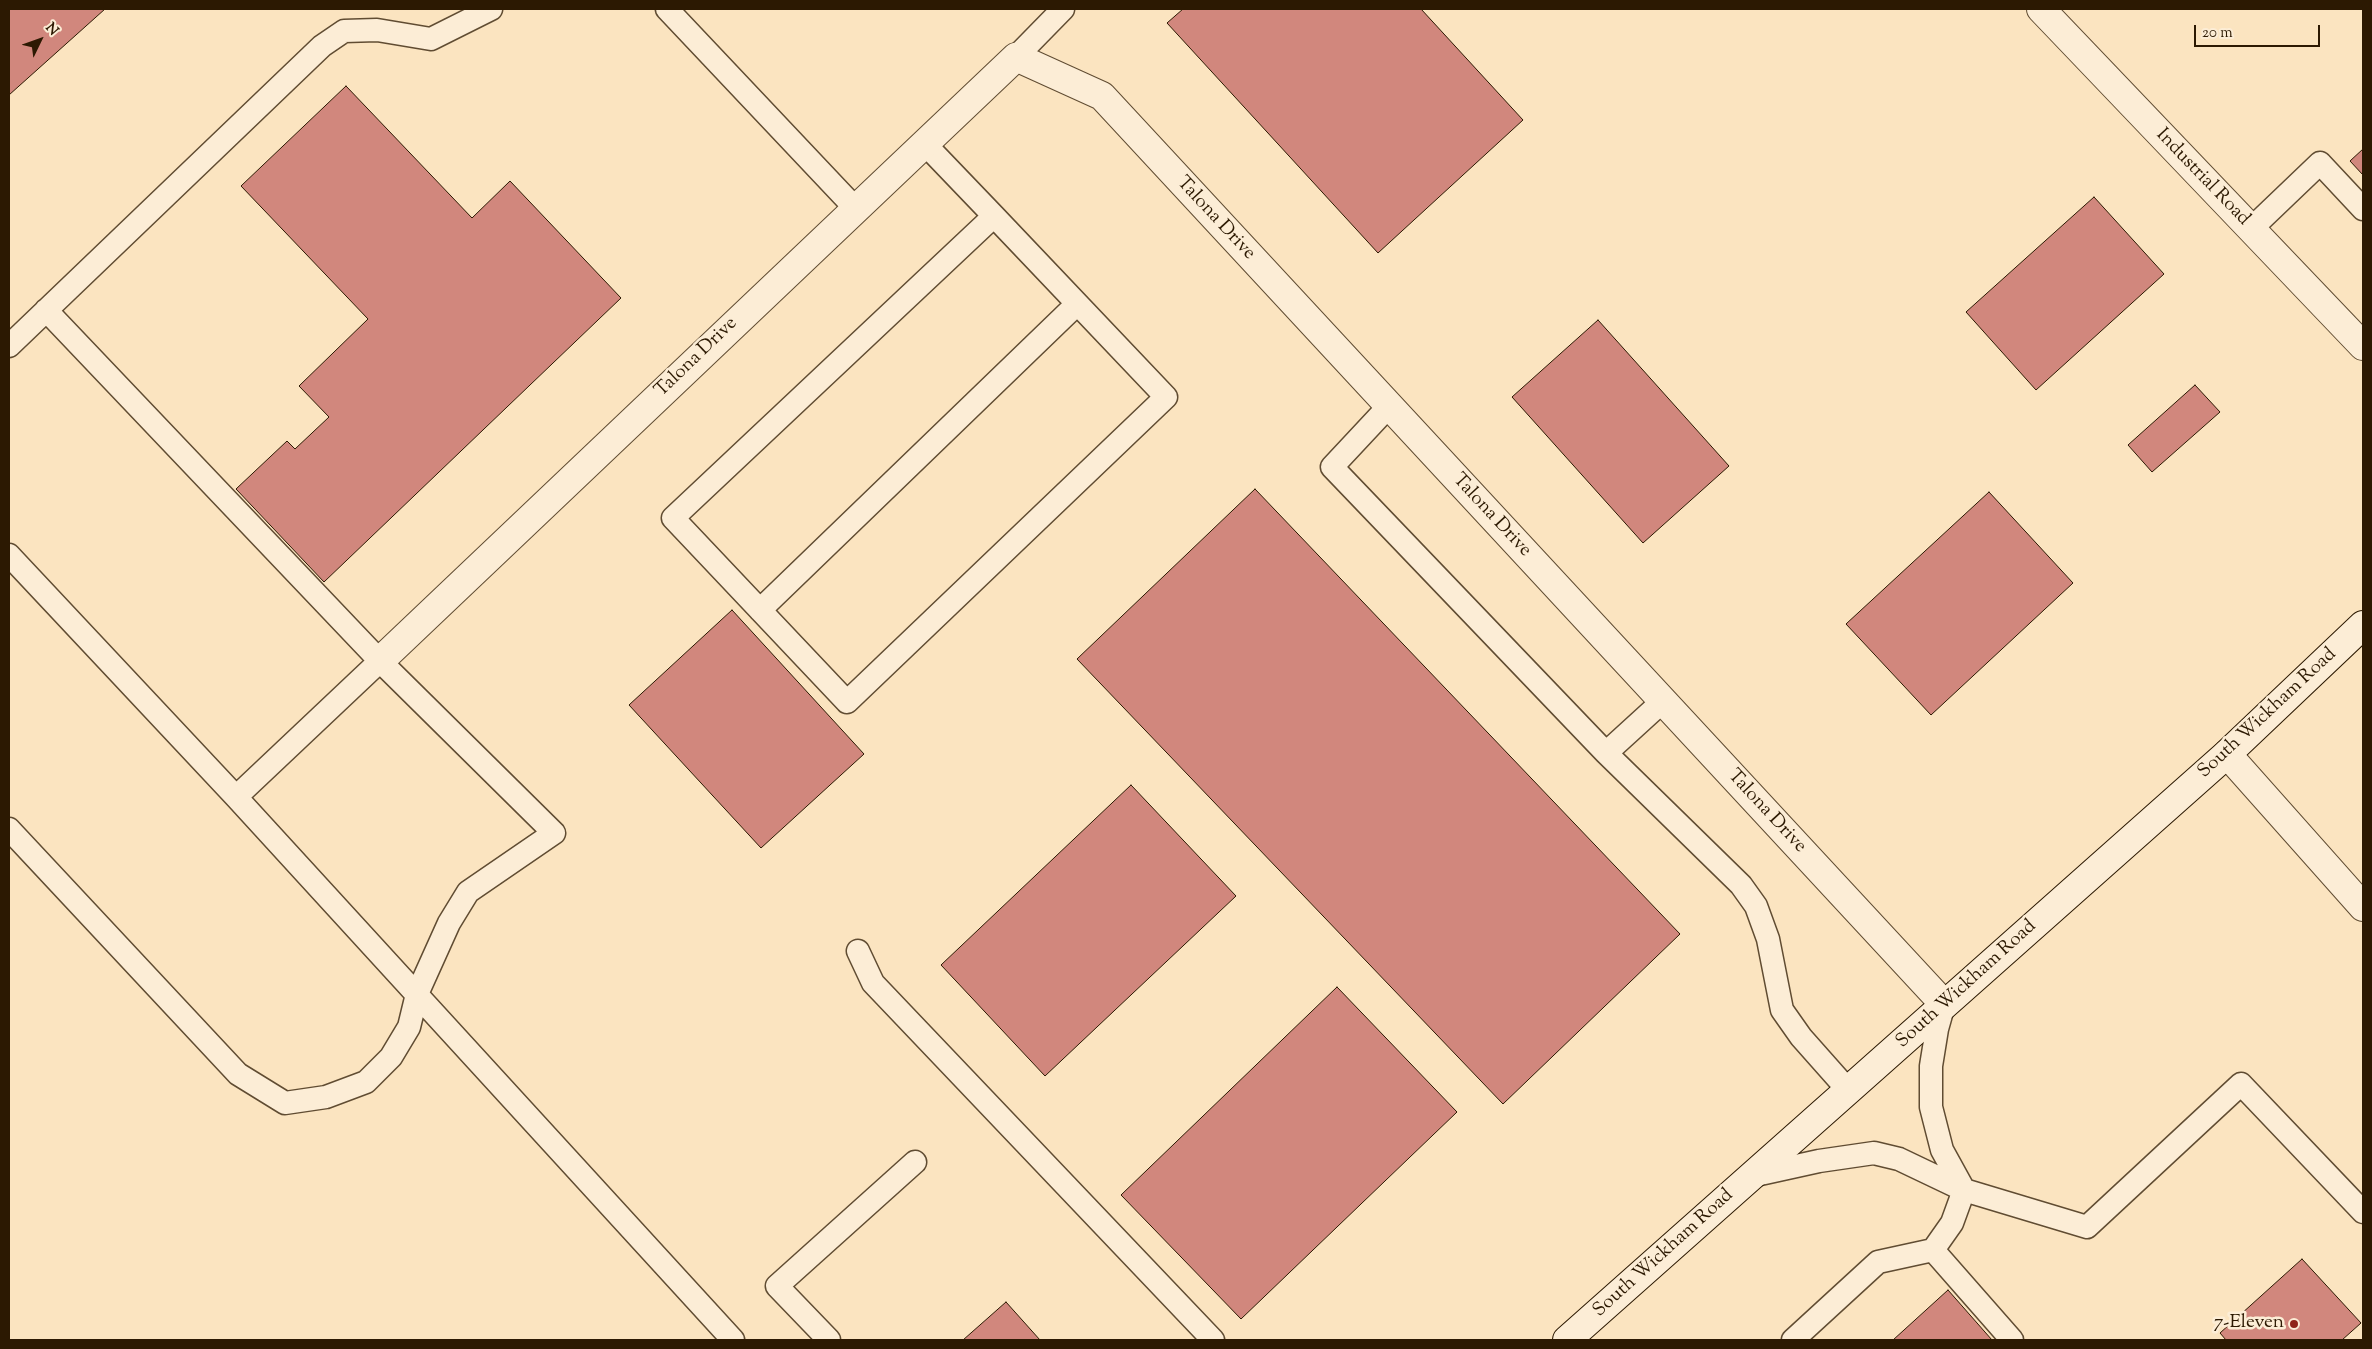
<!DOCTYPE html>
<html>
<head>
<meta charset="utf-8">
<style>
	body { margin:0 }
	#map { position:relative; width:2372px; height:1349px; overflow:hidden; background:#fbe4c0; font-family:"Sorts Mill Goudy",serif }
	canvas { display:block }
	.frame { position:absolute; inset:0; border:10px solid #2c1902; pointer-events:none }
	.north { position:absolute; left:15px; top:15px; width:50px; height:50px; -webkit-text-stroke:4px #fcedd6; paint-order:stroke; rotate:48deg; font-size:14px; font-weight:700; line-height:20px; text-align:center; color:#2c1902 }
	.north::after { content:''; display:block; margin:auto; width:18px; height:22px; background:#2c1902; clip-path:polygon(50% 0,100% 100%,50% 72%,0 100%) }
	.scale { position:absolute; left:2194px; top:25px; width:126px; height:22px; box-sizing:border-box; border:2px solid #2c1902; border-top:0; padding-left:6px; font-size:15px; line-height:18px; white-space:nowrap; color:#2c1902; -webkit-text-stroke:4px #fcedd6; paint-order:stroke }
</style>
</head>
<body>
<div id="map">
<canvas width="2372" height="1349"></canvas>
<div class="frame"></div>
<div class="north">N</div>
<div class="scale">20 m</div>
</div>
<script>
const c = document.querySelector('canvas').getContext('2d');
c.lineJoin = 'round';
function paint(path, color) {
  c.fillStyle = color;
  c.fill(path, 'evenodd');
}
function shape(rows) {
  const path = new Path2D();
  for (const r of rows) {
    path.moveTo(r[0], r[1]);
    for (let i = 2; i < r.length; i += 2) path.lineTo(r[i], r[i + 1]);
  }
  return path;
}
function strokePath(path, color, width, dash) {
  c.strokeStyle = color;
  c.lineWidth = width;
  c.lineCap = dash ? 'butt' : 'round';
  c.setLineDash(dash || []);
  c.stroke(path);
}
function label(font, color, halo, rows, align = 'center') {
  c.font = font + ' "Sorts Mill Goudy",serif';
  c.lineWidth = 5;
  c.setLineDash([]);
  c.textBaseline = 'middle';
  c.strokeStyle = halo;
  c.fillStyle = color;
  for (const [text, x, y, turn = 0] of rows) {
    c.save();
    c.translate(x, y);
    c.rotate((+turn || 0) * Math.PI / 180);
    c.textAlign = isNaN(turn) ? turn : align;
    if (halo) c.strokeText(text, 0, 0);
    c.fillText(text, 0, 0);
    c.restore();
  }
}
const building = shape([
	[9,9,105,9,9,95,9,9],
	[1183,9,1421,9,1523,120,1378,253,1167,23,1183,9],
	[346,86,472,218,510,181,621,298,324,582,236,489,287,441,295,449,329,417,299,386,368,319,241,186,346,86],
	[2363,149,2363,175,2350,161,2363,149],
	[2094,197,2164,274,2036,390,1966,312,2094,197],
	[1598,320,1729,466,1643,543,1512,397,1598,320],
	[2195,385,2220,412,2152,472,2128,445,2195,385],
	[1255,489,1680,934,1503,1104,1077,659,1255,489],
	[1989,492,2073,583,1931,715,1846,624,1989,492],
	[732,610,864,754,761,848,629,705,732,610],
	[1131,785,1236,896,1045,1076,941,965,1131,785],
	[1337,987,1457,1112,1241,1319,1121,1195,1337,987],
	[2302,1259,2361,1323,2342,1340,2226,1340,2220,1333,2302,1259],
	[1948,1290,1992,1340,1893,1340,1948,1290],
	[1006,1302,1040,1340,963,1340,1006,1302]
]);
paint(building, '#d1877d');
strokePath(building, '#2c1902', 1);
const service = shape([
	[667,9,855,208],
	[1016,57,1063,9],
	[924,143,994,216,1166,397,847,702,673,518,994,216],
	[2251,229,2320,163,2363,209],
	[46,310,380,661],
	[9,346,322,46,344,31,377,30,431,39,491,9],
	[1389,406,1332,467,1606,753,1663,701],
	[9,555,236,797,733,1340],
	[760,610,1077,304],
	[1606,753,1741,885,1756,906,1768,939,1782,1010,1801,1037,1848,1090],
	[9,829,238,1074,285,1103,326,1097,366,1082,391,1057,409,1027,417,994,449,923,468,892,554,833,380,661,236,797],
	[858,951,873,983,1213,1340],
	[1751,1176,1819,1161,1874,1153,1899,1159,1964,1190,1942,1150,1931,1107,1931,1066,1937,1029,1944,1004],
	[1933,1250,1952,1223,1964,1190,2087,1227,2241,1084,2363,1212],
	[829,1340,777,1286,915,1162],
	[1793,1340,1878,1262,1933,1250,2012,1340]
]);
const minor = shape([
	[2041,9,2363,346],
	[380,661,1016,57,1102,96,1944,1004],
	[2227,754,2363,907]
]);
const secondary = shape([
	[1567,1340,2227,754,2363,625]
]);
strokePath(service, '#604c32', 25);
strokePath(minor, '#604c32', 30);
strokePath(secondary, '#2c1902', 30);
strokePath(service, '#fcedd6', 22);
strokePath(minor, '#fcedd6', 28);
strokePath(secondary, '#fcedd6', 28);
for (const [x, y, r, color] of [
	[2294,1324,5,"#8f2418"]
]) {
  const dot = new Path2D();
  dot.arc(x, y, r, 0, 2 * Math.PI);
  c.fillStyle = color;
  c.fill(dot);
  strokePath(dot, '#fcedd6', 2);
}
label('19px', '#2c1902', '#fcedd6', [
	["Industrial Road",2202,178,46],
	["Talona Drive",1215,219,47],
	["Talona Drive",697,358,-44],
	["Talona Drive",1491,516,47],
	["South Wickham Road",2268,714,-43],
	["Talona Drive",1766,812,47],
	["South Wickham Road",1967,985,-42],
	["South Wickham Road",1664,1254,-42]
]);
label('19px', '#2c1902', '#fcedd6', [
	["7-Eleven",2284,1324]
], 'right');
</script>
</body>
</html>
